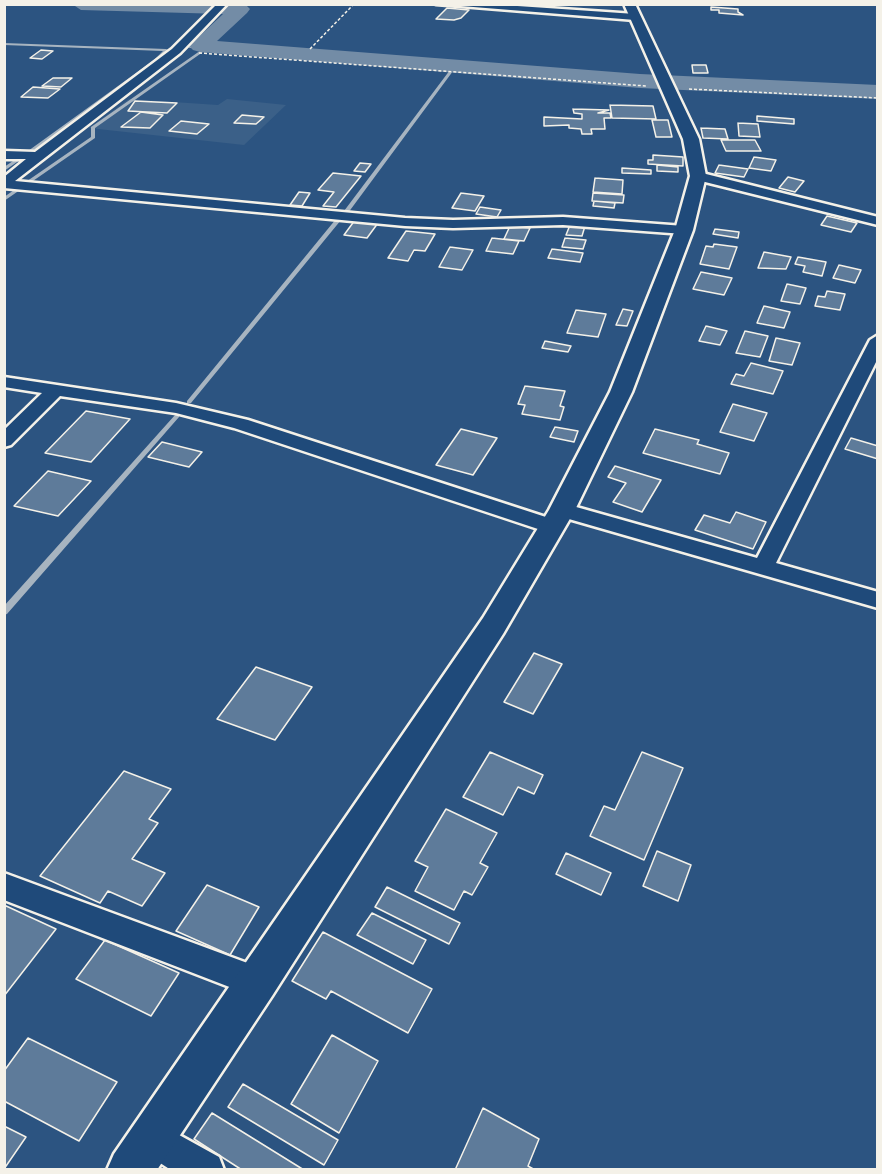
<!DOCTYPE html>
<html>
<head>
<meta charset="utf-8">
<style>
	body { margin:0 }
	#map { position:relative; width:882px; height:1174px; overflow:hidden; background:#2c5481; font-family:Sriracha,sans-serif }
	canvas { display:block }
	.frame { position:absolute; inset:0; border:6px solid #f4f1e8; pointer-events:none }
</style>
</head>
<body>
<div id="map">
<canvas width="882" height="1174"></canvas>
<div class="frame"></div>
</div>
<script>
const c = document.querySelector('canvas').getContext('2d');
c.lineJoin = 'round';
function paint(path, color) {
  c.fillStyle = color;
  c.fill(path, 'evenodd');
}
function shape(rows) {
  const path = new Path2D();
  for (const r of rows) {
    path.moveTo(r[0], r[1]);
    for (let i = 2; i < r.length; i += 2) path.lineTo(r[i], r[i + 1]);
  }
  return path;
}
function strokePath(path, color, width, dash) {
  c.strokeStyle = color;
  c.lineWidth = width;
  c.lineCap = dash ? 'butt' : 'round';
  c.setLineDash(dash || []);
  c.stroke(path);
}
paint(shape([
	[129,99,218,105,227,99,286,105,244,145,89,128]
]), '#3b6088');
paint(shape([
	[4,43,166,49,168,50,156,62,30,153,28,152,28,151,154,60,163,51,4,45,4,43],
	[200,45,201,47,190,48,188,47,200,45],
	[207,46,210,47,95,128,95,138,4,201,4,197,91,137,91,127,207,46],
	[453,66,456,67,348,213,344,213,344,211,453,66],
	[16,159,20,160,4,171,4,167,16,159],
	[336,219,341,220,191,403,187,403,187,401,336,219],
	[177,414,179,415,179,417,7,614,4,615,4,606,175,415,177,414]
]), '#a7b4c0');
paint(shape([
	[72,4,245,4,250,9,247,13,217,41,640,74,878,85,878,99,640,88,200,52,193,50,189,46,223,14,81,10,72,4]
]), '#738ca6');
const building = shape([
	[711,7,738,9,738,12,743,15,719,13,719,10,711,10,711,7],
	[447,8,469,10,461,18,454,20,436,19,447,8],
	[41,50,53,51,42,59,30,58,41,50],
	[692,65,706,65,708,73,693,73,692,65],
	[53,78,72,78,61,87,42,86,53,78],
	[33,87,60,89,48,98,21,97,33,87],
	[135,101,177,103,167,113,128,111,135,101],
	[610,105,653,106,656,119,612,118,610,105],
	[573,109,609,110,598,113,610,113,611,118,604,118,605,129,591,129,592,134,582,134,581,129,569,128,569,125,544,126,544,117,582,119,582,114,574,113,573,109],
	[141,112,163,115,150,128,121,127,141,112],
	[242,115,264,117,256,124,234,123,242,115],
	[757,116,794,119,794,124,757,121,757,116],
	[652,120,668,120,672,137,656,137,652,120],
	[181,121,209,124,197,134,169,131,181,121],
	[738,123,758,124,760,137,739,136,738,123],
	[701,128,725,129,728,139,703,138,701,128],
	[721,140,755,140,761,151,726,151,721,140],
	[653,155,683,157,683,166,648,164,648,160,653,160,653,155],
	[754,157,776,160,771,171,749,168,754,157],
	[360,163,371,164,365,172,354,171,360,163],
	[657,165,678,167,678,172,657,171,657,165],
	[719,165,748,169,744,177,715,173,719,165],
	[622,168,651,170,651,174,622,173,622,168],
	[333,173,361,176,336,207,323,206,334,192,318,190,333,173],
	[788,177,804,181,795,192,779,188,788,177],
	[595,178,623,180,622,194,593,192,595,178],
	[299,192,310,193,302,206,290,205,299,192],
	[461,193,484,196,475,211,452,208,461,193],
	[593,193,624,195,623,203,592,201,593,193],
	[594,201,615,203,614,208,593,206,594,201],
	[480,207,501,210,497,217,476,214,480,207],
	[827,216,857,223,851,232,821,225,827,216],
	[355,220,378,223,367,238,344,235,355,220],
	[570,225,585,226,582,236,566,235,570,225],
	[510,226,530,228,524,241,504,239,510,226],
	[715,229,739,232,738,238,713,234,715,229],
	[406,231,435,234,425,251,414,250,408,261,388,258,406,231],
	[492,238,519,241,513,254,486,251,492,238],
	[565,238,586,240,583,249,562,247,565,238],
	[714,244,737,247,729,269,700,264,706,246,713,247,714,244],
	[450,247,473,250,462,270,439,267,450,247],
	[552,249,583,253,580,262,548,258,552,249],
	[764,252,791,257,786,269,758,268,764,252],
	[798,257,826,262,822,276,803,272,805,266,795,264,798,257],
	[839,265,861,270,855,283,833,278,839,265],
	[701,272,732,278,724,295,693,289,701,272],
	[787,284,806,288,800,304,781,301,787,284],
	[827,291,845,294,840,310,815,306,818,296,825,297,827,291],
	[764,306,790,312,784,328,757,323,764,306],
	[623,309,633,311,627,326,616,325,623,309],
	[576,310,606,314,598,337,567,333,576,310],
	[706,326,727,331,720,345,699,341,706,326],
	[745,331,768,336,760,357,736,353,745,331],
	[776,338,800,343,792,365,769,361,776,338],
	[545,341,571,346,568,352,542,348,545,341],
	[751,363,783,371,773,394,731,384,736,374,744,376,751,363],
	[525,386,565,391,560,406,564,407,560,420,522,414,525,405,518,404,525,386],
	[733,404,767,413,754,441,720,432,733,404],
	[86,411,130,419,91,462,45,453,86,411],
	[555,427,578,431,574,442,550,437,555,427],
	[461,429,497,438,473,475,436,465,461,429],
	[655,429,699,440,697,444,729,453,720,474,643,453,655,429],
	[851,438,878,446,878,459,845,449,851,438],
	[162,442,202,452,189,467,148,457,162,442],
	[615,466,661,480,642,512,613,502,626,483,608,477,615,466],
	[48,471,91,481,58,516,14,506,48,471],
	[736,512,766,522,753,549,695,530,704,515,730,523,736,512],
	[534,653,562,664,533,714,504,702,534,653],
	[256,667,312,687,275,740,217,719,256,667],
	[490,752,543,775,534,794,518,787,503,815,463,797,490,752],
	[642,752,683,768,644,860,590,836,604,806,615,810,642,752],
	[124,771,171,789,149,819,158,823,132,859,165,873,142,906,108,891,100,903,40,876,124,771],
	[446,809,497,833,480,863,488,867,472,895,464,891,454,910,415,891,428,867,415,861,446,809],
	[657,851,691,865,678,901,643,886,657,851],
	[566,853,611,873,601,895,556,874,566,853],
	[207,885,259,907,230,955,176,931,207,885],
	[387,887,460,923,449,944,375,907,387,887],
	[4,905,56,929,4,996,4,905],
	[372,913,426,940,413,964,357,935,372,913],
	[323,932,432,989,408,1033,331,991,326,999,292,981,323,932],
	[105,940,179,973,151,1016,76,979,105,940],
	[332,1035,378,1061,339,1133,291,1104,332,1035],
	[28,1038,117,1082,79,1141,4,1101,4,1071,28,1038],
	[243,1084,338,1140,324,1165,228,1107,243,1084],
	[483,1108,539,1139,528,1166,535,1170,455,1170,483,1108],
	[212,1113,304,1170,242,1170,194,1139,212,1113],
	[4,1126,26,1137,4,1169,4,1126]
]);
paint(building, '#5e7b9a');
strokePath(building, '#f4f1e8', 1.5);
const minor = shape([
	[217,4,227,4,180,53,15,181,405,218,453,220,563,217,684,226,691,230,684,234,563,225,453,228,405,226,4,188,4,177,26,159,4,159,4,151,35,152,172,49,217,4],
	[436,4,488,4,635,14,640,17,635,20,436,4],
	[698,172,878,217,878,225,693,179,692,176,698,172],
	[878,335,878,358,776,563,878,592,878,608,555,515,552,510,555,505,562,503,757,558,870,340,878,335],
	[4,377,176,403,248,420,558,521,562,526,558,531,544,531,234,428,176,413,60,396,11,445,4,447,4,430,42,393,4,387,4,377],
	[4,873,269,971,274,982,269,993,258,998,4,900,4,873],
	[152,1120,219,1157,224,1170,171,1170,140,1150,134,1138,140,1126,152,1120]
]);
const tertiary = shape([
	[624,4,635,4,699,139,706,176,693,230,632,392,575,510,503,634,272,996,157,1170,107,1170,114,1154,483,618,549,510,610,392,675,230,690,176,683,139,624,4]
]);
strokePath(minor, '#f4f1e8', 5);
strokePath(tertiary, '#f4f1e8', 5);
strokePath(shape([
	[310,49,354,4],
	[199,53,646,86],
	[689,89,878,98]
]), '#f4f1e8', 1.5, [3, 2]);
paint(minor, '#1f4a7a');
paint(tertiary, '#1f4a7a');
</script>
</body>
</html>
